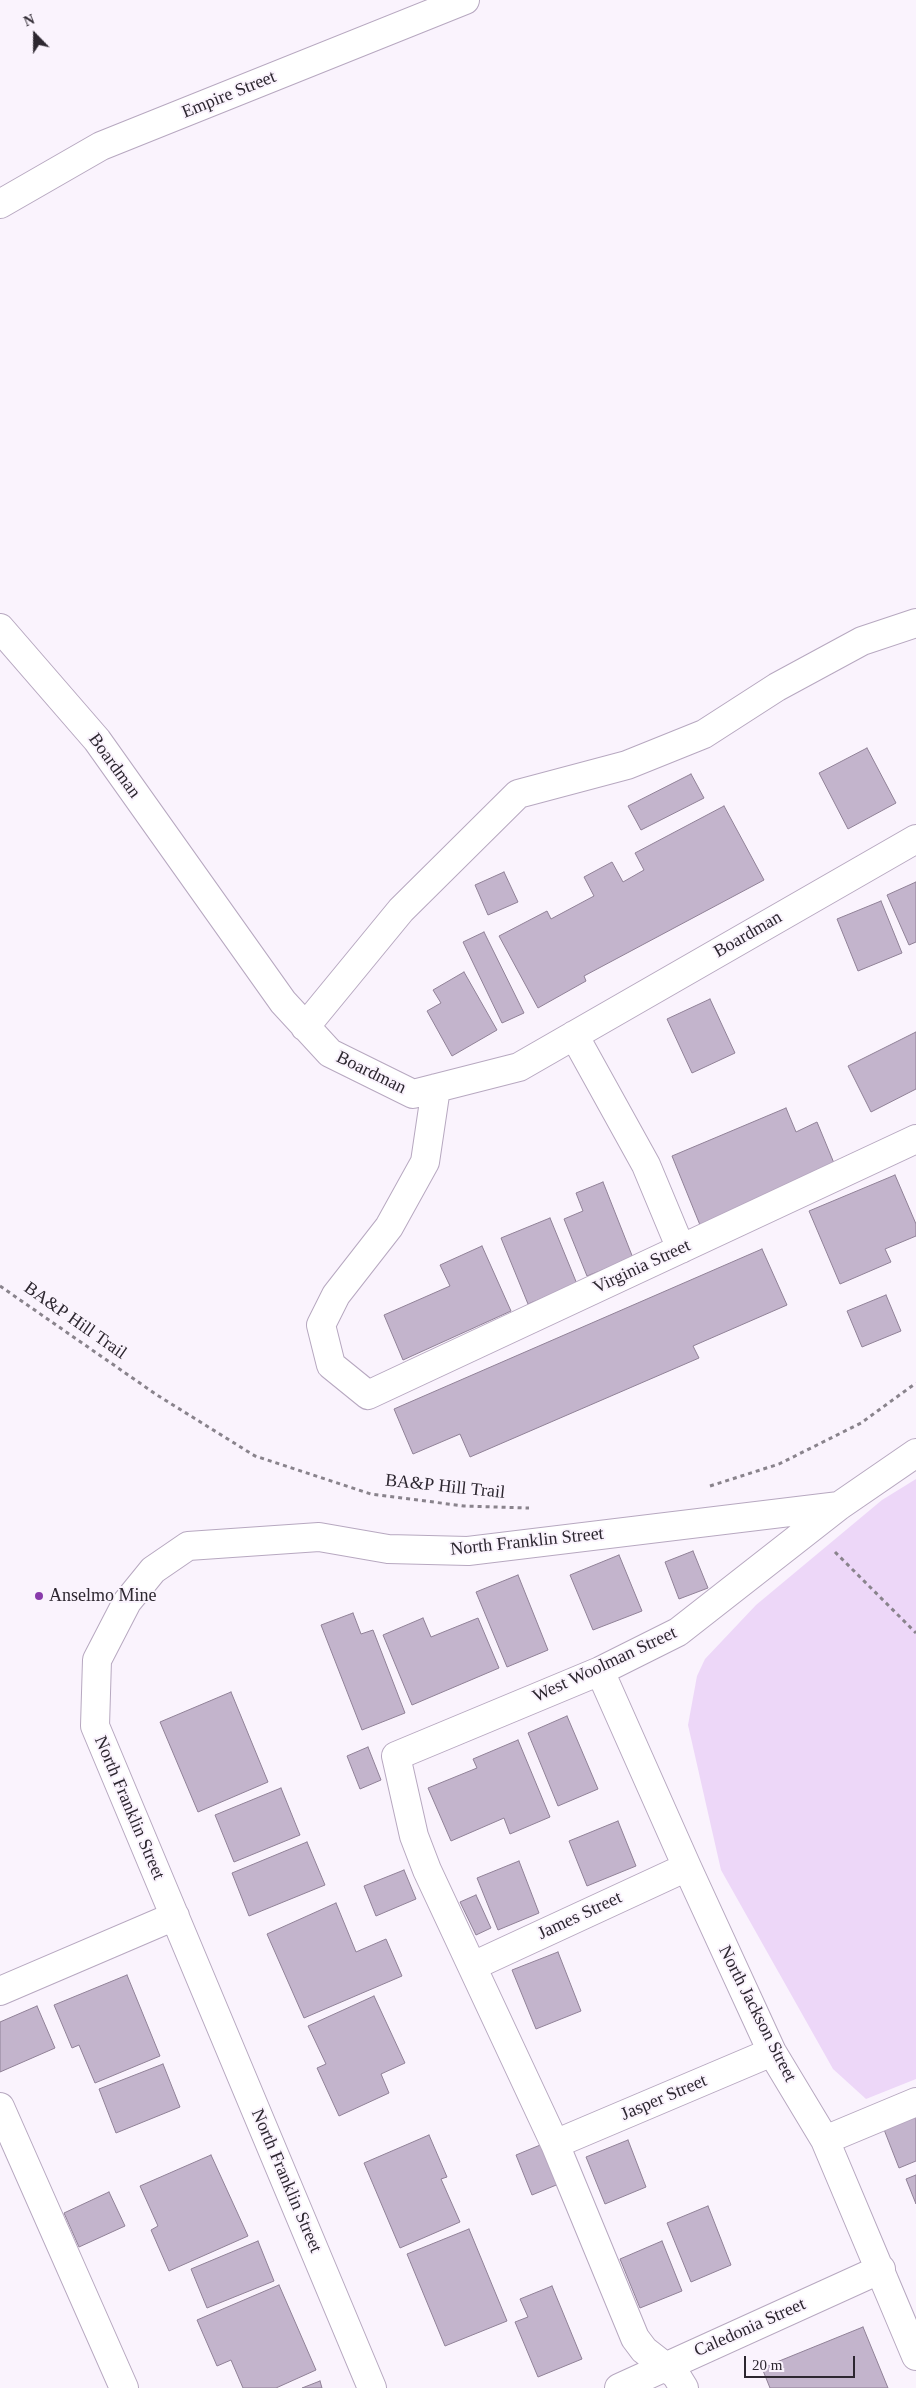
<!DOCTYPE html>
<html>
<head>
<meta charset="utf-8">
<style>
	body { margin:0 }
	#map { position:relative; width:916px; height:2388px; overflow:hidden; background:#faf3fd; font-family:"Times New Roman",serif }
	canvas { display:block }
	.north { position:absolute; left:10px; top:10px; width:50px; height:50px; -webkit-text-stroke:4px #faf3fd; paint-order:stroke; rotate:338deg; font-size:14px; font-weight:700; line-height:20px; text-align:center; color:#2d2730 }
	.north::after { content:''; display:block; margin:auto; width:18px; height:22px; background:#2d2730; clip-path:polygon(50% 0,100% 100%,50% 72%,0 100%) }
	.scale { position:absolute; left:744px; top:2356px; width:111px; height:22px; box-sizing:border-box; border:2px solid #2d2730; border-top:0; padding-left:6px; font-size:15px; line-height:18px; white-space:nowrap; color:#2d2730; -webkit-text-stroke:4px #faf3fd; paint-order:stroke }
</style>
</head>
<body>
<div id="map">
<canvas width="916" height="2388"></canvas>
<div class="north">N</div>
<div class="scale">20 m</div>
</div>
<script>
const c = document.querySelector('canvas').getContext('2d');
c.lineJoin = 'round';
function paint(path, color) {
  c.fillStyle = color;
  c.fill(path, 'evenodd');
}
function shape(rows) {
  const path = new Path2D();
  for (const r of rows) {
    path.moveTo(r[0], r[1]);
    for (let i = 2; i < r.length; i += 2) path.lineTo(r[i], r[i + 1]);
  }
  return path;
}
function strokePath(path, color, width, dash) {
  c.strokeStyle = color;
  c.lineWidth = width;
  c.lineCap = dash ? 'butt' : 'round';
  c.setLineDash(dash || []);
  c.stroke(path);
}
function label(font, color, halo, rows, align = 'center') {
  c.font = font + ' "Times New Roman",serif';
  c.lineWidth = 4;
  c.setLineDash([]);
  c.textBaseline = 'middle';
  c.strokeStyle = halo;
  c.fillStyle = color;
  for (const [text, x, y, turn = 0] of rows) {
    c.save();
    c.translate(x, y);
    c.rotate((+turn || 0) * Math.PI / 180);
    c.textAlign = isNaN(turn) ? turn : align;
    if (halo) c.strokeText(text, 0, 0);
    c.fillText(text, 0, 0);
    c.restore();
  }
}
paint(shape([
	[916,1479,916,2079,866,2099,833,2069,721,1870,688,1725,697,1676,705,1659,756,1605,882,1500]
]), '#edd7f8');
const building = shape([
	[867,748,896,803,848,829,819,773,867,748],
	[691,774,704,798,641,830,628,806,691,774],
	[724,806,764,880,584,976,586,981,538,1008,499,936,547,911,551,919,594,896,584,877,612,862,623,882,644,870,635,853,724,806],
	[504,872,518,902,488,915,475,885,504,872],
	[916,882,916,942,909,945,887,895,916,882],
	[881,901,902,953,858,971,837,919,881,901],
	[484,932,524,1013,502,1023,463,942,484,932],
	[464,972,497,1030,452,1056,427,1011,441,1003,433,990,464,972],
	[710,999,735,1053,692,1073,667,1019,710,999],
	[916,1032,916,1089,871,1112,848,1066,916,1032],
	[786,1108,796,1132,817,1122,836,1168,700,1225,672,1156,786,1108],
	[895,1175,916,1224,916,1236,885,1249,891,1262,840,1284,809,1211,895,1175],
	[603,1182,633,1258,587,1276,564,1219,583,1211,576,1193,603,1182],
	[550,1218,577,1284,528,1304,501,1238,550,1218],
	[482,1246,511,1311,403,1360,384,1315,450,1286,440,1265,482,1246],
	[762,1249,787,1305,693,1346,699,1358,470,1457,460,1434,413,1454,394,1409,762,1249],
	[886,1295,901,1331,862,1347,847,1311,886,1295],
	[693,1551,708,1588,679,1599,665,1562,693,1551],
	[619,1555,642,1611,593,1630,570,1575,619,1555],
	[518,1575,548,1650,507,1667,476,1592,518,1575],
	[353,1613,361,1634,373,1630,405,1713,362,1730,321,1625,353,1613],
	[423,1618,431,1637,478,1618,499,1668,412,1705,383,1635,423,1618],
	[231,1692,268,1782,198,1812,160,1722,231,1692],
	[567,1716,598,1789,558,1806,528,1733,567,1716],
	[518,1740,550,1817,510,1834,504,1818,451,1841,428,1788,477,1768,473,1759,518,1740],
	[368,1747,381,1780,360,1789,347,1756,368,1747],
	[281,1788,300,1835,234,1862,215,1815,281,1788],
	[618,1821,636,1866,587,1886,569,1841,618,1821],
	[307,1842,325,1885,249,1916,232,1873,307,1842],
	[519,1861,539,1913,498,1930,477,1878,519,1861],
	[404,1870,416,1899,376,1916,364,1886,404,1870],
	[476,1895,491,1928,476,1935,460,1902,476,1895],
	[336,1903,356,1952,386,1939,402,1976,304,2018,267,1934,336,1903],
	[558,1952,581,2011,536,2029,512,1970,558,1952],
	[127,1975,160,2056,95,2083,79,2045,72,2048,54,2005,127,1975],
	[374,1996,405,2063,381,2074,389,2093,339,2116,317,2068,326,2064,308,2026,374,1996],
	[37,2006,55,2048,0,2072,0,2022,37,2006],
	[163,2064,180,2107,116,2133,99,2089,163,2064],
	[916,2114,916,2161,899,2168,883,2127,916,2114],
	[429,2135,447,2177,441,2179,460,2222,400,2248,364,2163,429,2135],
	[628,2140,646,2187,605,2204,586,2157,628,2140],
	[550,2141,566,2181,532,2195,516,2155,550,2141],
	[211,2155,248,2236,169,2271,151,2230,158,2226,140,2186,211,2155],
	[916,2175,916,2204,906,2179,916,2175],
	[109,2192,125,2226,79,2247,64,2213,109,2192],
	[708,2206,731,2265,691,2282,667,2223,708,2206],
	[469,2229,507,2321,445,2346,407,2254,469,2229],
	[258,2241,274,2281,207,2308,191,2269,258,2241],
	[662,2241,682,2291,640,2308,620,2259,662,2241],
	[279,2285,316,2370,276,2388,243,2388,231,2360,217,2366,197,2320,279,2285],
	[552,2286,582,2359,538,2377,515,2322,528,2317,520,2299,552,2286],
	[863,2327,888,2388,770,2388,762,2368,863,2327],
	[320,2381,322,2388,302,2388,320,2381]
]);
paint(building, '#c3b4cc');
strokePath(building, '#908197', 1);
const minor = shape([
	[0,204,101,146,465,0],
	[0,628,97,740,283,1002,330,1053,413,1094,519,1067,916,839],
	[305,1027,401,910,518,794,627,765,704,734,777,687,862,641,916,623],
	[574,1035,646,1165,681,1249],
	[436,1088,425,1162,389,1227,336,1295,321,1325,331,1365,368,1395,916,1139],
	[600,1671,687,1867,772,2052,825,2140,916,2356],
	[473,1966,687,1867],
	[0,1991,175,1916],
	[0,2107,124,2388],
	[825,2140,916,2102],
	[555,2144,772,2052],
	[372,2388,95,1726,97,1660,127,1602,153,1570,188,1546,319,1537,388,1549,468,1551,839,1506],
	[619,2388,881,2269],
	[684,2388,676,2375,644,2350,635,2338,555,2144,427,1870,414,1836,396,1756,600,1671,678,1632,839,1506,916,1453]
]);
strokePath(minor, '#b7a8c0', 30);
strokePath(shape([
	[0,1286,157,1395,255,1456,371,1494,464,1506,529,1508],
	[710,1486,779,1464,861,1423,916,1383],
	[835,1552,916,1633]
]), '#89838c', 3, [4, 4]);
strokePath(minor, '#fff', 28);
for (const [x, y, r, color] of [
	[39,1596,5,"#893aab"]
]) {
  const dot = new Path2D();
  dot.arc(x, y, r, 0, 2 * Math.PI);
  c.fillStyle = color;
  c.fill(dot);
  strokePath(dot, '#faf3fd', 2);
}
label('18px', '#2d2730', '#faf3fd', [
	["Empire Street",229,95,-22],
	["Boardman",114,766,54],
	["Boardman",748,935,-30],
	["Boardman",371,1073,26],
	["Virginia Street",642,1267,-25],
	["BA&P Hill Trail",75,1321,35],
	["BA&P Hill Trail",445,1487,6],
	["North Franklin Street",527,1542,-6],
	["West Woolman Street",605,1665,-25],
	["North Franklin Street",129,1808,67],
	["James Street",580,1916,-25],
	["North Jackson Street",757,2014,63],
	["Jasper Street",664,2098,-23],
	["North Franklin Street",286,2181,67],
	["Caledonia Street",750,2328,-24]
]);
label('18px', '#2d2730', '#faf3fd', [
	["Anselmo Mine",49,1596]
], 'left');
</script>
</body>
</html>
